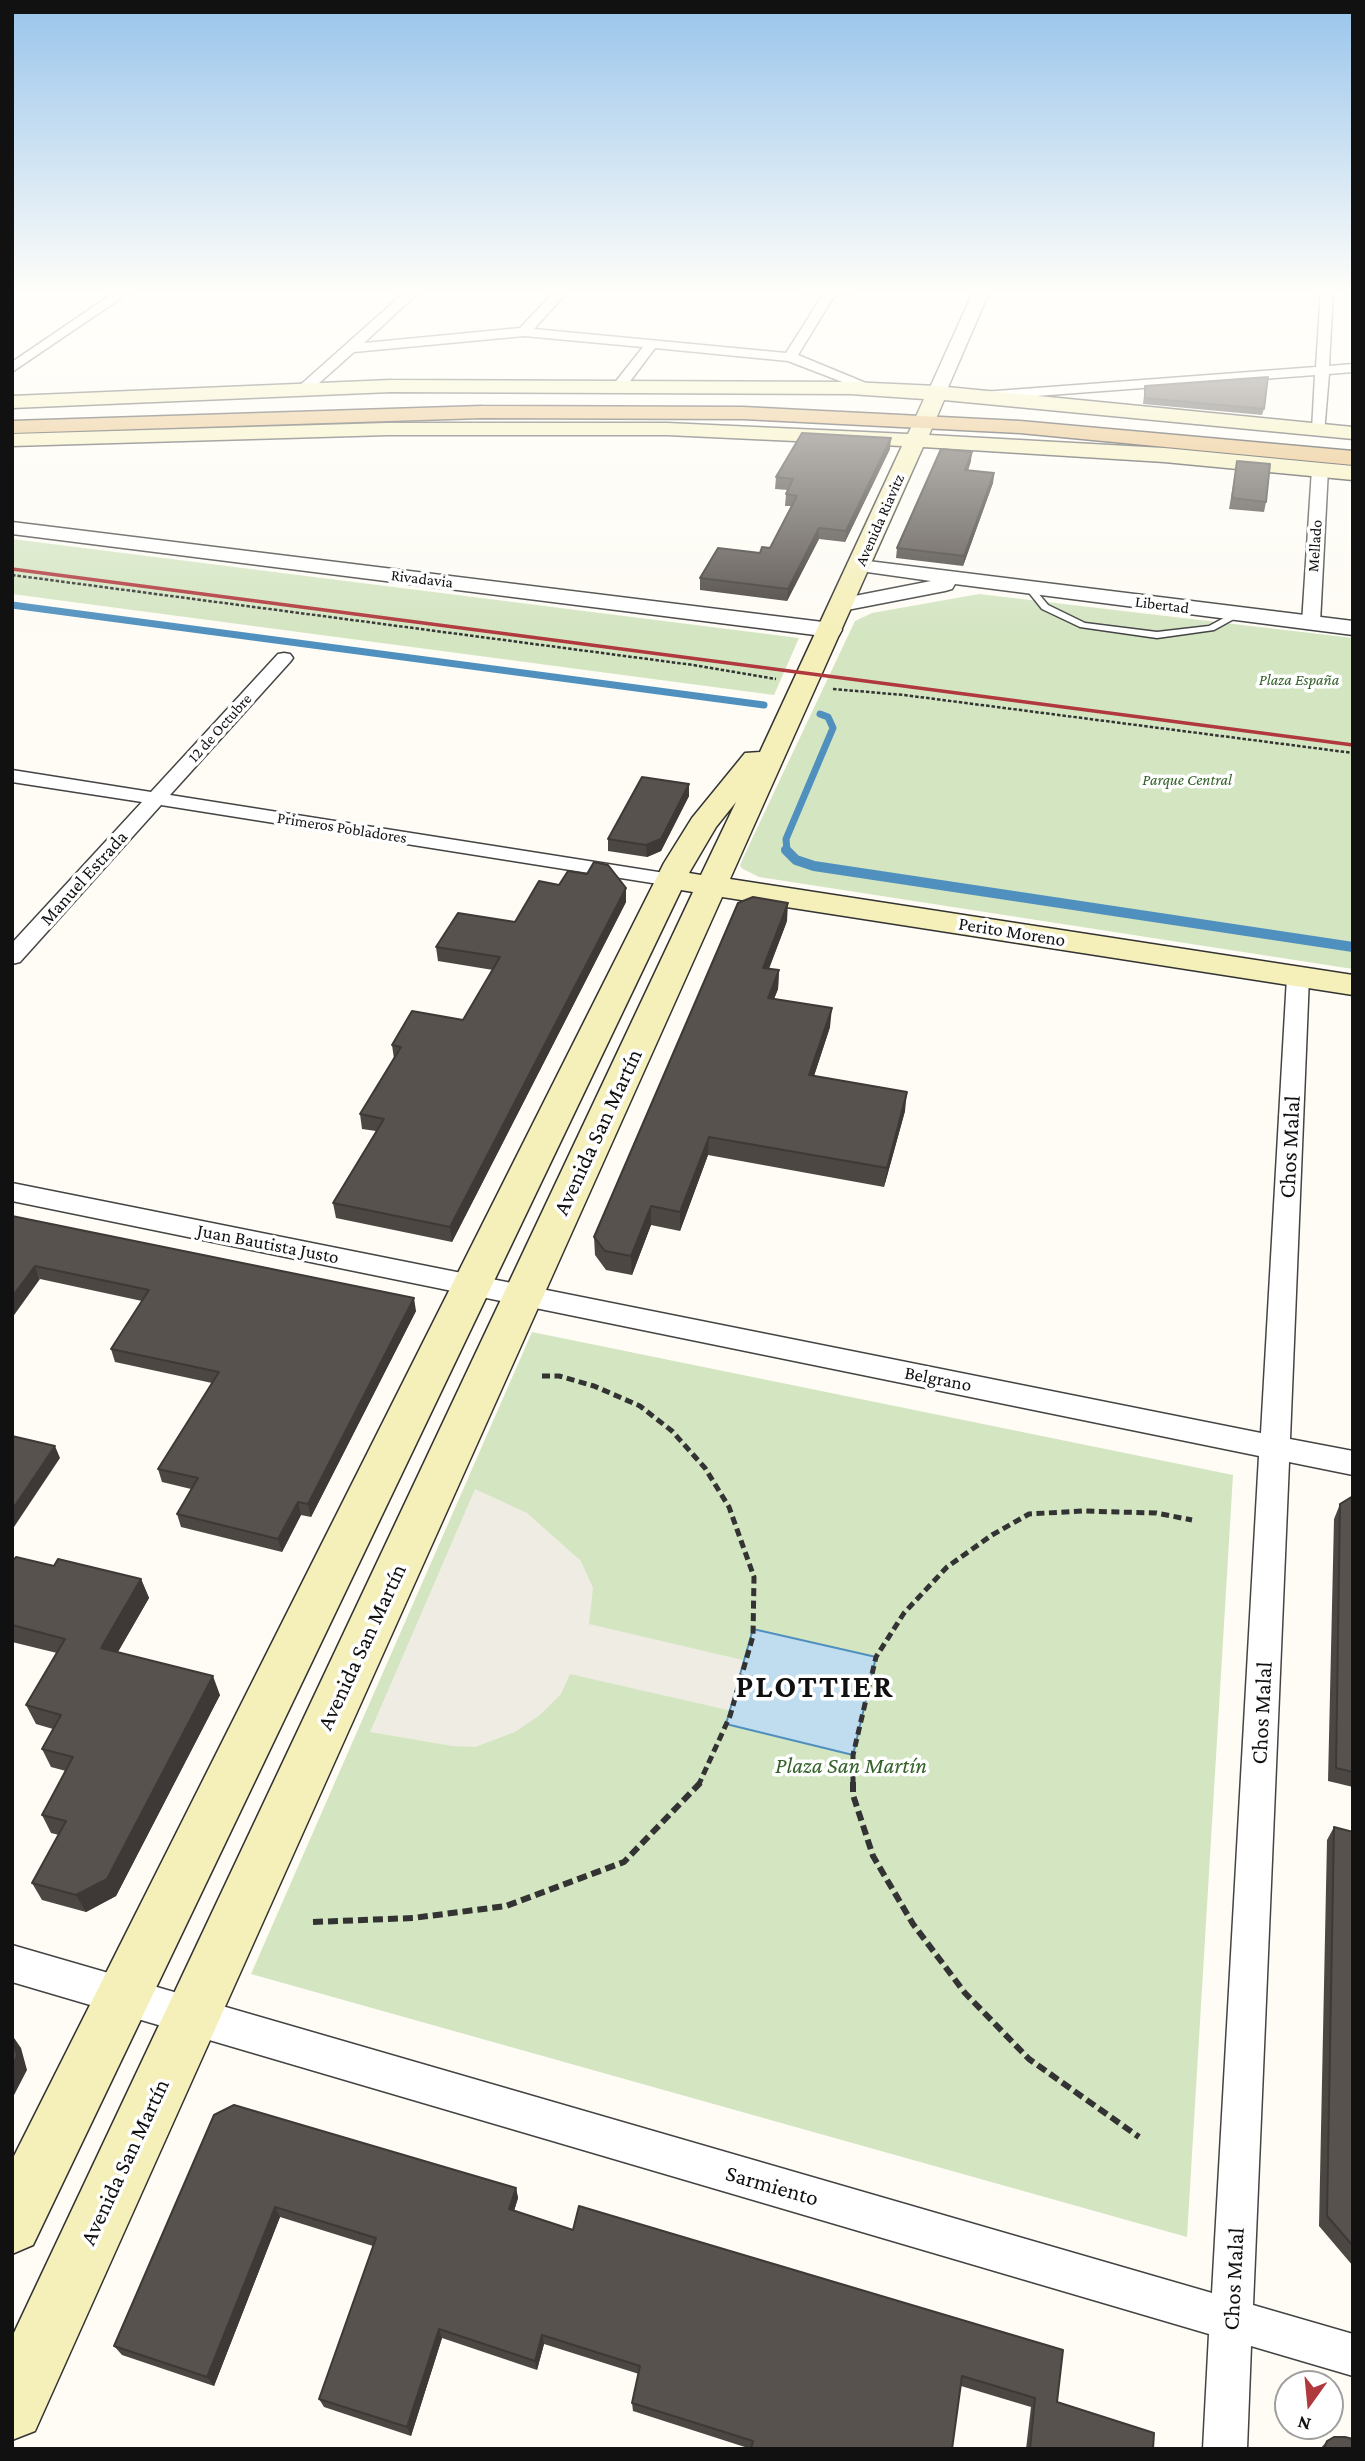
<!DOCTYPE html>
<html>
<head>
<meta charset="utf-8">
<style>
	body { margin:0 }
	#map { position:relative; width:1365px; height:2461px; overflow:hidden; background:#fefcf5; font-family:"Crimson Pro",serif }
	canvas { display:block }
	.frame { position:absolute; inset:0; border:14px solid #111; pointer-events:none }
	.north { position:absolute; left:1274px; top:2370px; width:70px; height:70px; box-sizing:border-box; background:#fff; border:2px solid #a0a0a0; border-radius:50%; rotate:195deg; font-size:19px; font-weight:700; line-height:28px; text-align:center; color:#111 }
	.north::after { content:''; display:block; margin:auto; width:24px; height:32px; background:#b0393d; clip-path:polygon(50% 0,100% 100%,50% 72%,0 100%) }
</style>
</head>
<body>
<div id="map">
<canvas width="1365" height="2461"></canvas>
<div class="frame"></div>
<div class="north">N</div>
</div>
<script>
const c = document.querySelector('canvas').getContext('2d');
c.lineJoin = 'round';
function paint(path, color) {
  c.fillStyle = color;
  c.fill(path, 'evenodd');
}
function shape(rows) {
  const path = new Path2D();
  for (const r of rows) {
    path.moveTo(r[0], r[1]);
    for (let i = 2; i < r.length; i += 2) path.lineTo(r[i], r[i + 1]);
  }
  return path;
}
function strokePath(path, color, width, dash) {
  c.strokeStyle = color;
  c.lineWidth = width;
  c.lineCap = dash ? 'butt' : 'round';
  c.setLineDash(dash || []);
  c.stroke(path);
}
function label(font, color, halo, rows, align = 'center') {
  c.font = font + ' "Crimson Pro",serif';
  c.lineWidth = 7;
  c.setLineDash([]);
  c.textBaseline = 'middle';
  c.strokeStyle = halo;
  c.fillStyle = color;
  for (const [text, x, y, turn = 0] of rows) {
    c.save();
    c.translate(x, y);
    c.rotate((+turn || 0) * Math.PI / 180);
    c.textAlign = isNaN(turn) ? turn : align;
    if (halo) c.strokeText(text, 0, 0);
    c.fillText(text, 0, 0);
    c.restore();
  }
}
paint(shape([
	[12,539,799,638,774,695,12,594],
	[979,594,1353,638,1353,969,759,877,743,869,740,866,743,858,855,621,872,613],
	[532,1332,1233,1475,1187,2237,251,1974]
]), '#d4e5c2');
paint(shape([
	[475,1489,527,1513,581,1561,593,1588,589,1624,747,1661,732,1711,570,1674,561,1694,540,1715,515,1732,475,1747,452,1746,370,1732]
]), '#efece3');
const water = shape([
	[753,1629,876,1657,853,1755,726,1724,753,1629]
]);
paint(water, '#c0ddef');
strokePath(water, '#5090be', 2);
strokePath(shape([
	[12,605,764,705],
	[787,851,786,839,833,728,828,717,820,714]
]), '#5090be', 7);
strokePath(shape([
	[786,850,796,860,814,866,1353,947]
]), '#5090be', 10);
const service = shape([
	[1027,587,1033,587,1048,605,1085,623,1157,632,1209,626,1235,612,1243,614,1214,630,1157,638,1080,627,1042,609,1026,589,1027,587]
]);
const minor = shape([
	[118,290,133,290,12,372,12,362,118,290],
	[407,290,421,290,364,343,520,328,556,290,569,290,534,329,786,353,822,296,799,290,858,290,834,296,798,355,878,388,876,391,866,391,788,361,655,348,625,388,620,389,613,385,643,347,524,336,354,352,308,393,298,393,298,387,407,290],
	[1321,290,1333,290,1329,366,1353,364,1353,372,1329,374,1324,433,1314,433,1312,430,1315,375,983,400,976,396,983,392,1316,367,1321,290],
	[1320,464,1328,469,1320,623,1311,628,1302,623,1312,469,1320,464],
	[284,653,290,654,293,658,290,662,170,795,671,874,678,876,682,880,678,884,671,886,161,805,20,962,12,964,12,943,142,802,12,782,12,770,151,792,278,654,284,653],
	[1298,970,1306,972,1309,977,1290,1439,1353,1451,1353,1475,1289,1462,1253,2305,1353,2334,1353,2376,1251,2346,1247,2449,1203,2449,1209,2334,12,1982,12,1945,1212,2293,1259,1456,12,1201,12,1183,1261,1433,1287,977,1290,972,1298,970]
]);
const tertiary = shape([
	[974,290,990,290,946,392,943,396,931,396,928,392,974,290],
	[12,522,831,623,839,625,842,630,839,635,831,637,12,534,12,522],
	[860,560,1353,621,1353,635,955,584,952,589,945,591,842,611,834,610,831,605,834,600,931,581,853,570,850,566,853,562,860,560]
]);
const secondary = shape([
	[391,380,850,382,937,386,1353,427,1353,439,944,400,929,435,1164,448,1353,466,1353,480,1164,462,923,447,730,879,1353,975,1353,995,722,897,35,2431,12,2440,12,2337,693,892,681,890,33,2245,12,2254,12,2160,664,863,692,818,745,753,760,752,902,446,667,435,388,435,12,446,12,434,388,423,667,423,908,434,924,399,850,394,391,392,12,408,12,396,391,380],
	[736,802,701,875,689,873,716,827,736,802]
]);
const trunk = shape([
	[482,406,743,407,1020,421,1353,451,1353,465,1020,433,743,419,482,418,12,433,12,421,482,406]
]);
strokePath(service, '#444', 3);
strokePath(minor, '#444', 3);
strokePath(tertiary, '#444', 3);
strokePath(secondary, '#333', 3);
strokePath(trunk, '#222', 3);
strokePath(shape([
	[12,575,693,665,776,679],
	[833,689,904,695,1353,753]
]), '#333', 2.5, [3.5, 2]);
strokePath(shape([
	[542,1376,559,1376,594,1386,640,1406,672,1431,705,1468,729,1507,754,1577,753,1636,730,1716,699,1784],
	[853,1784,853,1755,876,1657,904,1613,947,1567,992,1535,1029,1514,1082,1511,1156,1513,1192,1520]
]), '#333', 5, [8, 4.5]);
strokePath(shape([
	[853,1782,853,1795,873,1856,913,1924,965,1993,1029,2059,1139,2137],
	[313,1922,413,1918,506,1906,624,1862,701,1782]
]), '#333', 6, [10, 5]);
paint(service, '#fff');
paint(minor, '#fff');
paint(tertiary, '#fff');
paint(secondary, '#f5efb9');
paint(trunk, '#e6ba74');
strokePath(shape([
	[12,569,1353,745]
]), '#b0393d', 3.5);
paint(shape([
	[1145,386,1264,409,1262,415,1143,404],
	[890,449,845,542,819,539,787,601,700,590,700,578,770,548,791,506,785,506,786,494,788,490,775,489,776,477],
	[971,461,968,471,994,473,993,483,963,566,896,558,897,548],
	[1237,461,1266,502,1264,512,1229,509],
	[689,784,689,796,661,851,647,857,608,851,608,839],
	[559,885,626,888,626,902,452,1242,336,1218,333,1203,376,1131,362,1129,360,1114,394,1059,392,1045,463,1020,493,970,438,961,436,947,515,922],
	[787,921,769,969,779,970,778,989,774,999,830,1027,814,1076,905,1111,884,1187,708,1155,680,1231,651,1225,632,1275,606,1270,595,1255,594,1237],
	[12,1216,416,1311,311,1517,301,1515,282,1552,181,1527,177,1514,191,1489,162,1482,158,1469,212,1383,115,1362,111,1349,142,1301,40,1279],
	[1353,1496,1353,1787,1328,1781,1334,1519,1340,1504],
	[12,1562,141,1579,149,1598,118,1652,220,1695,116,1896,86,1912,42,1900,32,1883,59,1835,51,1833,42,1815,66,1771,51,1767,42,1749,53,1729,36,1724,26,1705,57,1653,12,1642],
	[1334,1827,1353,1832,1353,2266,1319,2226,1327,1840],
	[214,2115,516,2188,518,2198,514,2211,1057,2402,1153,2449,1026,2449,1031,2407,961,2386,751,2449,633,2411,632,2403,639,2374,544,2344,537,2370,442,2338,411,2436,324,2407,319,2399,373,2246,280,2217,214,2386,122,2355,114,2346],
	[1327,2441,1353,2449,1320,2449]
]), '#4c4743');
paint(shape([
	[891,438,890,449,845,542,846,531],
	[972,452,971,461,964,480,965,470],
	[994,473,993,483,963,566,964,556],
	[819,528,819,539,787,601,788,589],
	[689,784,689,796,661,851,647,857,646,845],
	[626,888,626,902,452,1242,450,1227],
	[788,903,787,921,762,986,763,968],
	[779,970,778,989,767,1016,768,998],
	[832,1008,830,1027,808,1094,809,1075],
	[907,1092,905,1111,884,1187,887,1168],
	[709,1137,708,1155,680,1231,680,1212],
	[651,1206,651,1225,632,1275,631,1256],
	[35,1266,40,1279,12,1318,12,1297],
	[414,1298,416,1311,311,1517,308,1504],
	[55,1446,60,1458,12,1530,12,1510],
	[298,1502,301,1515,282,1552,278,1539],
	[141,1579,149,1598,109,1667,101,1648],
	[213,1676,220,1695,116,1896,86,1912,76,1895],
	[12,2035,21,2048,27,2070,12,2099],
	[516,2188,518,2198,511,2220,509,2209],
	[275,2207,280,2217,214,2386,207,2377],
	[439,2329,442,2338,411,2436,407,2427],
	[542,2335,544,2344,537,2370,535,2361]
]), '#3e3937');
const building = shape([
	[1268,377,1264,409,1145,398,1145,386,1268,377],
	[802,433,891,438,846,531,819,528,788,589,700,578,718,548,760,553,762,547,770,548,797,496,786,494,793,479,776,477,802,433],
	[941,449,972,452,965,470,994,473,964,556,897,548,941,449],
	[1237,461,1270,464,1266,502,1232,498,1237,461],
	[642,777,689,784,661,839,646,845,608,839,642,777],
	[594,862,608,865,626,888,450,1227,333,1203,384,1119,360,1114,401,1047,392,1045,412,1011,463,1020,500,957,436,947,458,913,515,922,539,881,559,885,568,871,587,874,594,862],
	[753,897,788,903,763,968,779,970,768,998,832,1008,809,1075,907,1092,887,1168,709,1137,680,1212,651,1206,631,1256,605,1251,594,1237,738,903,753,897],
	[12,1216,414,1298,308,1504,298,1502,278,1539,177,1514,198,1478,158,1469,219,1372,111,1349,149,1290,35,1266,12,1297,12,1216],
	[12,1436,55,1446,12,1510,12,1436],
	[1353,1496,1353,1772,1336,1768,1340,1504,1353,1496],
	[16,1557,54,1566,58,1559,141,1579,101,1648,213,1676,107,1879,76,1895,32,1883,66,1821,42,1815,73,1757,42,1749,61,1715,26,1705,65,1639,12,1625,12,1562,16,1557],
	[1334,1827,1353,1832,1353,2246,1327,2216,1334,1827],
	[12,2037,17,2056,12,2066,12,2037],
	[234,2105,516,2188,509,2209,573,2230,579,2206,1063,2350,1057,2402,1154,2433,1153,2449,1030,2449,1035,2398,962,2376,952,2449,751,2449,753,2441,632,2403,640,2366,542,2335,535,2361,439,2329,407,2427,319,2399,376,2238,275,2207,207,2377,114,2346,214,2115,234,2105],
	[1334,2437,1345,2437,1353,2439,1353,2449,1324,2449,1327,2441,1334,2437]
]);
paint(building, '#58524e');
strokePath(building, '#3e3937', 2);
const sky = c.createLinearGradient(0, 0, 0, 635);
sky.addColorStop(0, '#98c4eb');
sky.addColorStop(0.46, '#fffefa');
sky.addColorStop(1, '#fffefa00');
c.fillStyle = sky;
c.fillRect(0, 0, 1365, 635);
label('16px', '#111', '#fff', [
	["Avenida Riavitz",880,520,-66],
	["Mellado",1315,546,-86],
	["Rivadavia",422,579,7],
	["Libertad",1162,605,7],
	["12 de Octubre",220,728,-48],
	["Primeros Pobladores",342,828,9]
]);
label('italic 16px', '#336128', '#fff', [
	["Plaza España",1299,680],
	["Parque Central",1187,780]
]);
label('19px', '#111', '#fff', [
	["Manuel Estrada",84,878,-48],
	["Perito Moreno",1012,932,9],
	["Juan Bautista Justo",268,1244,11],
	["Belgrano",938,1379,11]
]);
label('23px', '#111', '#fff', [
	["Avenida San Martín",598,1132,-65],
	["Chos Malal",1290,1147,-87],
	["Avenida San Martín",362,1647,-65],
	["Chos Malal",1262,1713,-87],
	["Avenida San Martín",125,2162,-65],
	["Sarmiento",772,2186,16],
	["Chos Malal",1234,2279,-87]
]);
label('italic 23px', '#336128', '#fff', [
	["Plaza San Martín",851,1766]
]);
c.letterSpacing = '2px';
label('bold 32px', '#111', '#fff', [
	["PLOTTIER",815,1687]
]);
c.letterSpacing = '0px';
</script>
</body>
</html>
